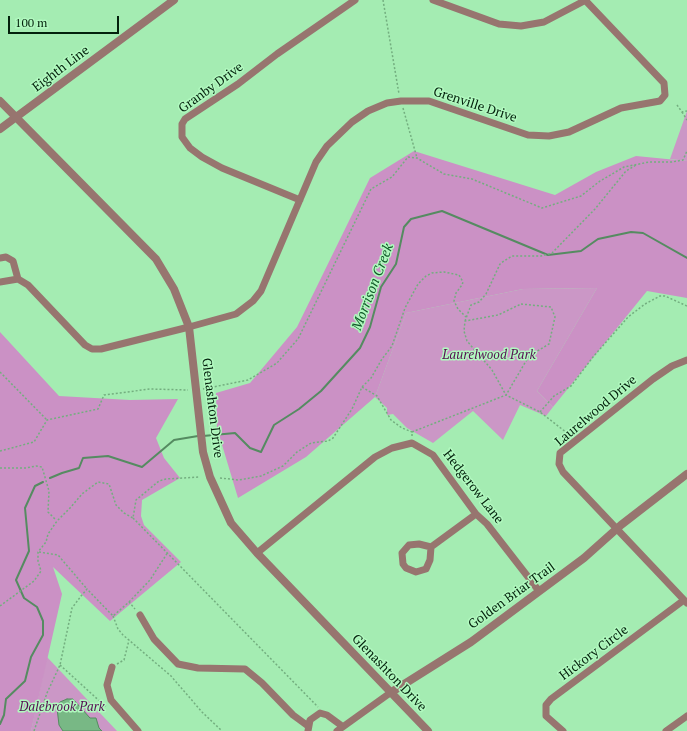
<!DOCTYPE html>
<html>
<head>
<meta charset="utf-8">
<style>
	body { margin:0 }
	#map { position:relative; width:687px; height:731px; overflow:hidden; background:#a4ecb2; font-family:"PT Serif",serif }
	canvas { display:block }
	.scale { position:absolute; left:8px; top:16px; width:111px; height:18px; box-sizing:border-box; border:2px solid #03210c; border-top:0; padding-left:5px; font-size:12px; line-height:14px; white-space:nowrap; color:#03210c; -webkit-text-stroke:3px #b1f9bf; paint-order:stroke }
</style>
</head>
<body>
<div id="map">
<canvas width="687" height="731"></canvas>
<div class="scale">100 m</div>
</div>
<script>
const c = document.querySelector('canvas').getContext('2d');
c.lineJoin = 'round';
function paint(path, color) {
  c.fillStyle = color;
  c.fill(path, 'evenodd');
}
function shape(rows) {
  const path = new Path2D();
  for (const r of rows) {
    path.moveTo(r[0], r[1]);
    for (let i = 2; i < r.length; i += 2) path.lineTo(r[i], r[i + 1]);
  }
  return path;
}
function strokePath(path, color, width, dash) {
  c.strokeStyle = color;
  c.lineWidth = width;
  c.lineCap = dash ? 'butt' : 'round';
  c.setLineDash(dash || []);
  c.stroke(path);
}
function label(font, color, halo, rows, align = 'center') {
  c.font = font + ' "PT Serif",serif';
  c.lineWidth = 3;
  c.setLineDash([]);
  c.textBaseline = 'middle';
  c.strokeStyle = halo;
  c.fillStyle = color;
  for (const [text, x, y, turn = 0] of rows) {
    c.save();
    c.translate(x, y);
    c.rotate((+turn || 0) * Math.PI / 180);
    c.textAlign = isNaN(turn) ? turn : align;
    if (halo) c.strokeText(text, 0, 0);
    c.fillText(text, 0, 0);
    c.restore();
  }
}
paint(shape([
	[687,111,687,161,670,159],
	[597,288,537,391,553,407,546,416,520,405,503,440,473,411,433,443,407,428,393,414,387,415,387,408,375,397,406,313,523,289],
	[47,657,117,731,31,731]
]), '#cb97c6');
paint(shape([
	[414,151,555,195,596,172,636,156,687,161,687,298,647,291,553,407,537,391,597,288,523,289,406,313,375,397,306,457,238,498,217,428,216,393,250,383,297,327,370,178],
	[0,332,59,396,130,400,178,399,156,438,164,458,180,478,142,500,141,516,144,525,181,562,110,621,53,567,62,594,31,731,0,731]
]), '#cb91c5');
const water = shape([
	[67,699,73,699,90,718,96,718,99,728,102,731,63,731,59,725,57,708,60,702,67,699]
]);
paint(water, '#78b885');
strokePath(water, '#558b61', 1);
strokePath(shape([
	[203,436,235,433,250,448,261,452,274,425,299,409,321,391,360,348,370,327,381,287,396,264,404,227,411,219,442,211,548,255,581,251,598,239,631,232,643,233,687,258],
	[50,478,62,473,79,468,83,458,108,456,142,467,174,440,198,436],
	[0,724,4,715,6,699,25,681,31,657,43,635,43,621,37,607,24,598,16,580,29,551,25,508,35,486,43,482]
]), '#558b61', 2);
strokePath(shape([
	[383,0,399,94],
	[677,105,682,112,687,111],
	[403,108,417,158],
	[682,112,687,120],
	[521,304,551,307,555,317,549,344,529,356,506,395,492,370,467,341,464,331,465,321,498,315,521,304],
	[465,321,471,305,479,302,486,294,500,264,504,261,512,256,541,256,552,253,595,209,626,171,636,165],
	[0,372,47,420],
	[362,387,377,396,391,420,402,428,412,432],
	[203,389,248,380,277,363,298,339,371,189,392,177,408,157,417,158,444,174,472,179,542,208,581,196,600,181,624,167,649,162,672,162,683,160,687,151],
	[540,412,554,396,571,386,593,357,628,317,645,304,660,296,665,296,687,306],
	[412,436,412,432,506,395,540,412,571,436],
	[0,451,34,442,47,420,98,409,104,395,150,389,188,390],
	[0,468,26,468,36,466,42,467,49,491,48,512,56,520],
	[220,478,239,480,261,476,283,466,297,452,311,443,328,441,333,438,352,409,362,387,371,378,382,359,392,346,405,308,418,284,426,276,432,273,444,272,459,275,463,282,462,285,456,293,454,301,458,309,466,317],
	[133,518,318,707],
	[39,552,58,555,87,589],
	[129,602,150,580,168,552],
	[0,606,34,581,41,571,38,561,38,552,46,542,48,534,57,521,71,507,82,494,98,482,109,484,116,505,124,513,133,518,136,500,159,481,166,479,200,477],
	[113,616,118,629,123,635,171,676,202,712,222,731],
	[117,664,124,660,129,640],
	[60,665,105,706,106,705],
	[34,731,47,693,60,665,72,608,81,596,87,589,113,616,129,602,135,609]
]), '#73ae7f', 1.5, [2, 2]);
strokePath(shape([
	[433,0,499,24,521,26,544,22,586,0],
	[300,200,222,168,202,157,190,148,182,137,182,124,185,119,238,84,277,54,355,0],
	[0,258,6,257,13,261,18,279,0,282],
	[18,279,28,285,85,345,92,349,101,349,189,327,236,314,253,301,261,291,316,162,327,146,352,122,368,111,387,103,401,101,429,101,528,135,549,136,569,132,621,108,660,101,665,95,664,83,585,0],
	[687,360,672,366,653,379,560,453,559,464,563,472,687,603],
	[431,547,430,560,426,569,416,572,406,568,403,564,402,553,409,545,419,544,431,547,476,514],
	[257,553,375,457,392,448,412,443,433,455,476,514,487,524,539,591],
	[140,615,154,639,178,664,198,668,245,669,262,683,293,715,308,726],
	[112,667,107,685,111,700,138,731],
	[308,731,310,720,320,713,327,715,342,726],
	[337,731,390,693],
	[563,731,546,716,546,705,551,699,684,600],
	[666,731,687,716]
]), '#97756f', 7);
strokePath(shape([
	[0,101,156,259,174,289,189,327,203,452,210,477,231,523,257,553,428,731],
	[0,129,174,0],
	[390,693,471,642,584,558,621,525,687,474]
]), '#97756f', 8);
label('13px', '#03210c', '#b1f9bf', [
	["Eighth Line",61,69,-37],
	["Granby Drive",211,88,-36],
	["Grenville Drive",475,105,18],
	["Glenashton Drive",212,408,83],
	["Laurelwood Drive",596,411,-40],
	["Hedgerow Lane",473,487,52],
	["Golden Briar Trail",512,596,-36],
	["Hickory Circle",594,653,-37],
	["Glenashton Drive",389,673,46]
]);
label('italic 13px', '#550f52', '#b1f9bf', [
	["Laurelwood Park",489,355],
	["Dalebrook Park",62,707]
]);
label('italic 14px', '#115929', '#b1f9bf', [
	["Morrison Creek",373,287,-69]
]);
</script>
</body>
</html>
